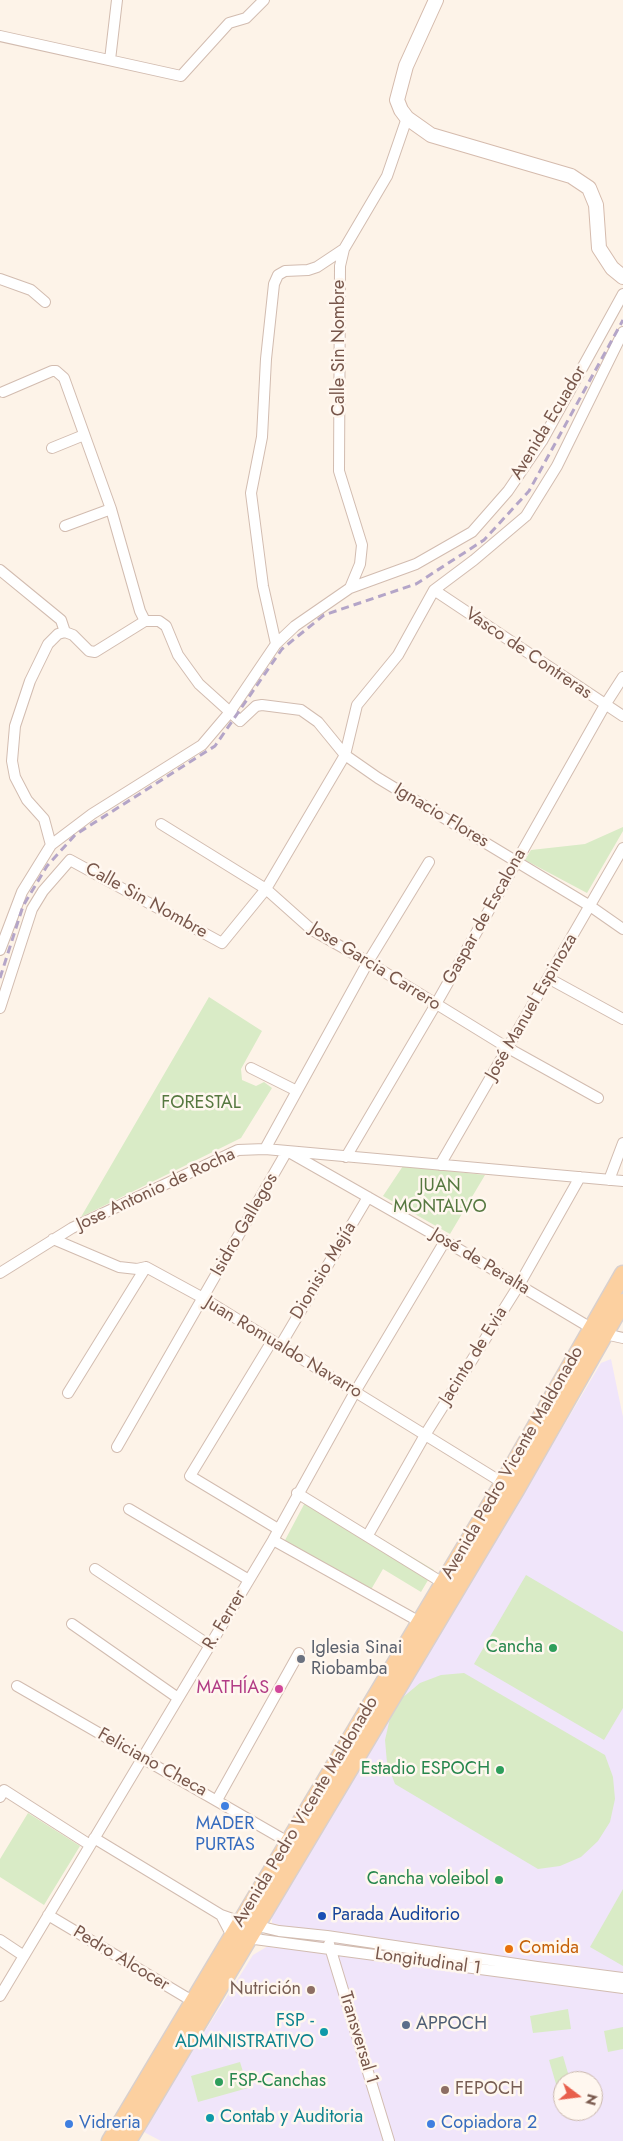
<!DOCTYPE html>
<html>
<head>
<meta charset="utf-8">
<style>
	body { margin:0 }
	#map { position:relative; width:623px; height:2141px; overflow:hidden; background:#fdf3e8; font-family:Jost,sans-serif }
	canvas { display:block }
	.north { position:absolute; left:553px; top:2071px; width:50px; height:50px; box-sizing:border-box; background:#fff7ef; border:1px solid #c9b7ad; border-radius:50%; rotate:105deg; font-size:14px; font-weight:700; line-height:20px; text-align:center; color:#78574b }
	.north::after { content:''; display:block; margin:auto; width:18px; height:22px; background:#e85f4c; clip-path:polygon(50% 0,100% 100%,50% 72%,0 100%) }
</style>
</head>
<body>
<div id="map">
<canvas width="623" height="2141"></canvas>
<div class="north">N</div>
</div>
<script>
const c = document.querySelector('canvas').getContext('2d');
c.lineJoin = 'round';
function paint(path, color) {
  c.fillStyle = color;
  c.fill(path, 'evenodd');
}
function shape(rows) {
  const path = new Path2D();
  for (const r of rows) {
    path.moveTo(r[0], r[1]);
    for (let i = 2; i < r.length; i += 2) path.lineTo(r[i], r[i + 1]);
  }
  return path;
}
function strokePath(path, color, width, dash) {
  c.strokeStyle = color;
  c.lineWidth = width;
  c.lineCap = dash ? 'butt' : 'round';
  c.setLineDash(dash || []);
  c.stroke(path);
}
function label(font, color, halo, rows, align = 'center') {
  c.font = font + ' Jost,sans-serif';
  c.lineWidth = 5;
  c.setLineDash([]);
  c.textBaseline = 'middle';
  c.strokeStyle = halo;
  c.fillStyle = color;
  for (const [text, x, y, turn = 0] of rows) {
    c.save();
    c.translate(x, y);
    c.rotate((+turn || 0) * Math.PI / 180);
    c.textAlign = isNaN(turn) ? turn : align;
    if (halo) c.strokeText(text, 0, 0);
    c.fillText(text, 0, 0);
    c.restore();
  }
}
paint(shape([
	[611,1359,623,1417,623,2141,161,2141,142,2131,253,1955,268,1946,274,1948,280,1925,272,1923,272,1914,601,1363],
	[563,2081,593,2081,593,2111,563,2111]
]), '#f0e5fa');
paint(shape([
	[623,827,623,831,587,893,525,860,531,850,585,844],
	[209,997,262,1031,241,1069,242,1080,256,1086,264,1082,272,1088,241,1138,81,1217],
	[403,1166,485,1175,450,1234,383,1196],
	[309,1495,434,1570,421,1592,383,1569,369,1593,283,1544],
	[526,1575,623,1632,623,1708,604,1740,474,1664],
	[464,1673,605,1755,613,1777,615,1799,610,1822,598,1841,581,1857,560,1866,538,1869,395,1784,387,1763,385,1740,390,1718,402,1698,420,1683,441,1675],
	[28,1813,80,1846,44,1905,0,1877,0,1859],
	[623,1889,623,1966,590,1947],
	[568,2009,571,2029,533,2033,530,2016],
	[623,2027,623,2049,608,2052,604,2031],
	[563,2056,570,2080,556,2084,549,2060],
	[240,2062,248,2088,198,2102,191,2076]
]), '#d9ebc6');
const street = shape([
	[0,36,181,76,229,23,246,18,264,0],
	[110,60,117,0],
	[0,279,31,290,45,302],
	[3,392,52,371,56,371,64,378,111,509,140,611,145,621],
	[52,448,84,435],
	[65,526,111,509],
	[0,570,61,620,65,632],
	[350,588,360,564,362,545,339,471,340,266,344,249,387,176,407,118],
	[434,590,623,716],
	[276,644,263,586,251,493,262,437,266,359,274,284,278,275,285,271,308,270,317,267,344,249],
	[161,824,266,889,312,930,368,962,508,1048,598,1098],
	[51,845,44,819,27,800,15,777,12,761,15,726,30,681,48,644,58,634,65,632,73,635,89,651,95,652,145,621,159,621,166,626,178,655,199,684,240,721,256,706,262,705,301,710,318,722,345,755,378,778,590,906,623,929],
	[0,950,22,892,51,845,92,814,202,745,230,712,276,644,295,626,350,588,416,564,472,532,508,491,542,441,623,294],
	[548,978,623,1019],
	[0,1008,32,909,43,891,70,860,222,943,266,889,345,755,357,705,398,655,434,590,474,560,526,516,557,466,623,332],
	[251,1068,297,1091],
	[265,1149,368,962,429,862],
	[346,1157,436,1004,605,705,623,677],
	[440,1165,623,848],
	[609,1180,623,1143],
	[53,1239,119,1267,137,1269,146,1267,203,1298,503,1483],
	[0,1273,72,1228,238,1150,265,1149,623,1181],
	[272,1341,190,1476,278,1529],
	[280,1346,368,1197],
	[68,1393,146,1267],
	[117,1447,287,1151,445,1241,591,1328,605,1334,623,1338],
	[297,1493,443,1583],
	[129,1509,249,1580],
	[368,1535,425,1435,519,1285,580,1177],
	[273,1540,420,1622],
	[95,1569,209,1645],
	[72,1624,178,1698],
	[17,1686,288,1842],
	[0,1797,4,1790,90,1845],
	[217,1800,299,1653],
	[94,1838,221,1915,241,1922,279,1931,327,1936,537,1967,623,1978],
	[48,1915,194,2002],
	[221,1915,232,1936,623,1988],
	[0,1940,24,1956],
	[329,1944,389,2141],
	[0,1996,273,1540,355,1392,445,1241]
]);
const secondary = shape([
	[436,0,406,66,397,100,401,110,407,118,431,135,571,176,589,188,596,205,599,248,612,268,623,277]
]);
const primary = shape([
	[110,2141,503,1483,623,1274],
	[128,2141,516,1490,623,1302]
]);
strokePath(street, '#d2bcb0', 12);
strokePath(secondary, '#d5bbad', 16);
strokePath(primary, '#d9d0cd', 19);
strokePath(street, '#fff', 10);
strokePath(secondary, '#fff', 14);
strokePath(primary, '#fcd0a0', 16);
strokePath(shape([
	[0,978,23,906,47,866,75,835,215,746,282,649,324,615,416,584,484,540,529,491,623,320]
]), '#b4a5c8', 3, [8, 5]);
for (const [x, y, r, color] of [
	[553,1648,5,"#2e9e5b"],
	[301,1659,5,"#6b7280"],
	[279,1689,5,"#d1479c"],
	[500,1770,5,"#2e9e5b"],
	[225,1806,5,"#3f7fe0"],
	[499,1880,5,"#2e9e5b"],
	[322,1916,5,"#1a4fb4"],
	[509,1949,5,"#e8710a"],
	[311,1990,5,"#8d6e63"],
	[406,2025,5,"#5c6f8a"],
	[324,2032,5,"#0f9aa8"],
	[219,2082,5,"#2e9e5b"],
	[445,2090,5,"#8d6e63"],
	[210,2118,5,"#0f9aa8"],
	[69,2124,5,"#3f7fe0"],
	[431,2124,5,"#3f7fe0"]
]) {
  const dot = new Path2D();
  dot.arc(x, y, r, 0, 2 * Math.PI);
  c.fillStyle = color;
  c.fill(dot);
  strokePath(dot, '#fff7ef', 2);
}
label('18px', '#78574b', '#fff7ef', [
	["Calle Sin Nombre",340,348,-90],
	["Avenida Ecuador",549,423,-59],
	["Vasco de Contreras",528,654,34],
	["Ignacio Flores",441,816,31],
	["Calle Sin Nombre",146,901,29],
	["Gaspar de Escalona",485,917,-61],
	["Jose Garcia Carrero",375,967,32],
	["José Manuel Espinoza",532,1007,-60],
	["Jose Antonio de Rocha",156,1190,-25],
	["Isidro Gallegos",245,1225,-60],
	["José de Peralta",480,1262,31],
	["Dionisio Mejía",324,1271,-59],
	["Juan Romualdo Navarro",283,1348,31],
	["Jacinto de Evia",474,1356,-58],
	["Avenida Pedro Vicente Maldonado",513,1463,-60],
	["R. Ferrer",225,1620,-59],
	["Feliciano Checa",152,1763,29],
	["Avenida Pedro Vicente Maldonado",306,1812,-59],
	["Pedro Alcocer",121,1959,31],
	["Longitudinal 1",428,1962,8],
	["Transversal 1",358,2038,73]
]);
label('18px', '#567840', '#fff7ef', [
	["FORESTAL",201,1104],
	["JUAN",440,1187],
	["MONTALVO",440,1208]
]);
label('18px', '#27864d', '#fff7ef', [
	["Cancha",543,1648],
	["Estadio ESPOCH",490,1770],
	["Cancha voleibol",489,1880],
	["FSP-Canchas",229,2082,"left"]
], 'right');
label('18px', '#5b616d', '#fff7ef', [
	["Iglesia Sinai",311,1649],
	["Riobamba",311,1670]
], 'left');
label('18px', '#b23c85', '#fff7ef', [
	["MATHÍAS",269,1689]
], 'right');
label('18px', '#366cbe', '#fff7ef', [
	["MADER",225,1825,"center"],
	["PURTAS",225,1846,"center"],
	["Vidreria",79,2124],
	["Copiadora 2",441,2124]
], 'left');
label('18px', '#164399', '#fff7ef', [
	["Parada Auditorio",332,1916]
], 'left');
label('18px', '#c56008', '#fff7ef', [
	["Comida",519,1949]
], 'left');
label('18px', '#785e54', '#fff7ef', [
	["Nutrición",301,1990],
	["FEPOCH",455,2090,"left"]
], 'right');
label('18px', '#0d838f', '#fff7ef', [
	["FSP -",314,2022],
	["ADMINISTRATIVO",314,2043],
	["Contab y Auditoria",220,2118,"left"]
], 'right');
label('18px', '#4e5e75', '#fff7ef', [
	["APPOCH",416,2025]
], 'left');
</script>
</body>
</html>
